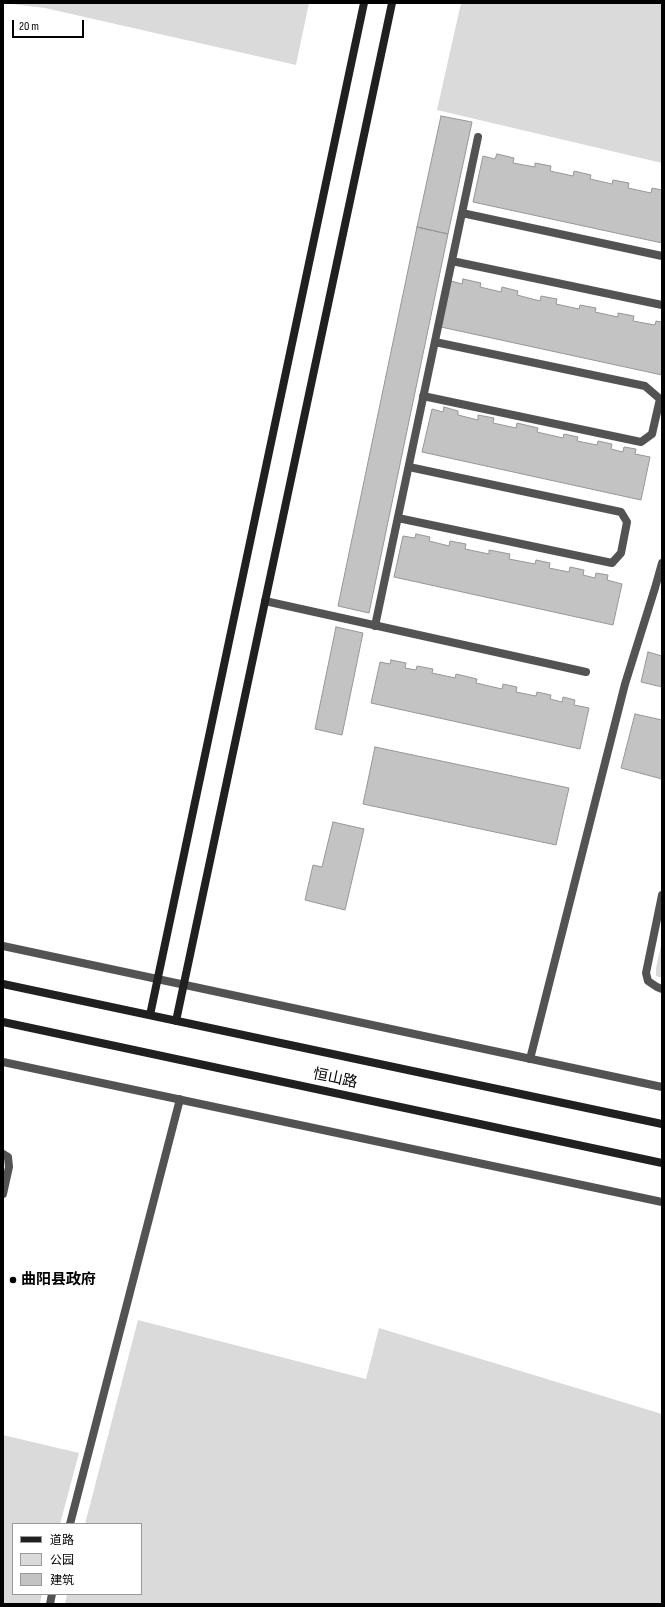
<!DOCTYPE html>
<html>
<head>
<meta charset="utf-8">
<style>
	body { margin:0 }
	#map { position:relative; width:665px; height:1607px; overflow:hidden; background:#fff; font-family:"Sofia Sans Condensed","Noto Sans SC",sans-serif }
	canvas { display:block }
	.frame { position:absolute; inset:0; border:4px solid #000; pointer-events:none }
	.legend { position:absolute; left:12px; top:1523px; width:130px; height:72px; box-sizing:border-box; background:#fff; border:1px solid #999; margin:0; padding:5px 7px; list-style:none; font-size:12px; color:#000 }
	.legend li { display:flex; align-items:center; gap:8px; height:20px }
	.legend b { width:20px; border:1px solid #999 }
	.scale { position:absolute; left:12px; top:20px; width:72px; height:18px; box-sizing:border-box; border:2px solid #000; border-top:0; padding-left:5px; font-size:12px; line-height:14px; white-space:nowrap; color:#000; -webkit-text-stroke:3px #fff; paint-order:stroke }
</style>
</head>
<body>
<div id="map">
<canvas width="665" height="1607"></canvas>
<div class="frame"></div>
<ul class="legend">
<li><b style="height:5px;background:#202020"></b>道路</li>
<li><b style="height:11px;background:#dadada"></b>公园</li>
<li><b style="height:11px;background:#c3c3c3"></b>建筑</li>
</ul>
<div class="scale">20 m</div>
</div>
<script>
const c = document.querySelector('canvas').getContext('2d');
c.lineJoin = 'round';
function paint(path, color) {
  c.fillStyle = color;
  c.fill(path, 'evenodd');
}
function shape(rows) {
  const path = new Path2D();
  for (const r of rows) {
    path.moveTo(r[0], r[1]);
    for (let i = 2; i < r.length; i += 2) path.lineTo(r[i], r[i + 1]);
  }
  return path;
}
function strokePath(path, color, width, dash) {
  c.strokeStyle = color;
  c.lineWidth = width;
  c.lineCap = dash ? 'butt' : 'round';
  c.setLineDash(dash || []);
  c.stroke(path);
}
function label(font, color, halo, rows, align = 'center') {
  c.font = font + ' "Sofia Sans Condensed","Noto Sans SC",sans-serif';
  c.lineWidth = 3.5;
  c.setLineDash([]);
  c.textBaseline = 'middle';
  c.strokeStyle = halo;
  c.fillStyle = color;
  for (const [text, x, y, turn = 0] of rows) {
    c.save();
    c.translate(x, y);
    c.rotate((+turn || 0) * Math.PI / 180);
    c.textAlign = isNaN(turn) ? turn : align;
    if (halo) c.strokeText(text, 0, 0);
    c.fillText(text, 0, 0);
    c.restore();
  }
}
paint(shape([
	[3,3,309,3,296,65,45,8],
	[461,3,662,3,662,163,437,110],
	[662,941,662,978,656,976,656,968],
	[138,1320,366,1379,379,1328,662,1414,662,1604,65,1604,67,1594,141,1594,141,1524,85,1524],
	[3,1435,79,1453,60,1524,13,1524,13,1594,42,1594,40,1604,3,1604]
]), '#dadada');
const building = shape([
	[441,116,472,122,448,234,417,227,441,116],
	[497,154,514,158,513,163,535,167,535,163,551,166,550,171,573,176,574,171,591,175,590,179,612,184,613,180,629,183,628,188,651,193,652,188,662,190,662,243,473,202,483,156,495,159,497,154],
	[417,227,448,234,369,613,338,606,417,227],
	[463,279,481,283,480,287,501,292,502,287,518,291,517,295,540,301,541,296,557,299,556,304,579,309,580,305,596,308,595,312,618,317,618,313,634,316,633,321,655,325,656,321,662,322,662,375,441,327,451,281,462,284,463,279],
	[444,407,458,411,458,415,478,420,478,415,494,418,493,423,516,428,517,423,538,428,537,432,563,438,564,434,578,437,577,441,597,445,598,441,612,444,611,449,623,452,624,447,636,449,635,454,650,457,641,500,422,452,432,409,443,412,444,407],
	[416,534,430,537,429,541,449,546,450,541,466,544,465,549,489,554,489,550,510,554,509,559,535,564,536,560,550,563,549,568,569,572,570,567,584,570,583,575,595,578,596,573,608,575,607,580,622,584,613,625,394,577,403,536,415,538,416,534],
	[336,627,363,633,342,735,315,729,336,627],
	[648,652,662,656,662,687,641,682,648,652],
	[391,660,406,663,405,668,416,670,417,666,433,669,432,673,455,678,456,674,477,679,476,683,502,689,503,684,517,687,516,692,536,696,537,692,551,695,550,699,562,702,563,697,575,700,574,705,589,708,580,749,371,703,380,662,390,664,391,660],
	[635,714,662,720,662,779,621,768,635,714],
	[375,747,569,788,556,845,363,804,375,747],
	[333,822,364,829,345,910,305,900,313,865,322,867,333,822]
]);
paint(building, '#c3c3c3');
strokePath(building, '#979797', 1);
strokePath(shape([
	[462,213,662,256],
	[452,261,662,305],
	[423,396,641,442,652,434,660,399,645,386,435,342],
	[398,518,612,563,621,553,627,522,621,512,409,467],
	[265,601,586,672],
	[375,626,478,137],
	[662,895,646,973,648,981,657,987,662,989],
	[530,1059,625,684,655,588,662,563],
	[3,1154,8,1157,9,1167,3,1194]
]), '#535353', 8);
strokePath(shape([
	[3,946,662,1087],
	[3,1062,662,1202],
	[70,1524,180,1099],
	[50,1604,52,1594]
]), '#535353', 8);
strokePath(shape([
	[3,984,662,1124],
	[150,1015,364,3],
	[176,1021,392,3],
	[3,1022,662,1163]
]), '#202020', 8);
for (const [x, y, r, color] of [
	[13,1280,4,"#000"]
]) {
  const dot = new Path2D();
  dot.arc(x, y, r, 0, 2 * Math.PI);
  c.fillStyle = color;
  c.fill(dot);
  strokePath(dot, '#fff', 1.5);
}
label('15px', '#000', '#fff', [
	["恒山路",335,1079,12]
]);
label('bold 15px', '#000', '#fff', [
	["曲阳县政府",21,1280]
], 'left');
</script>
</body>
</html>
